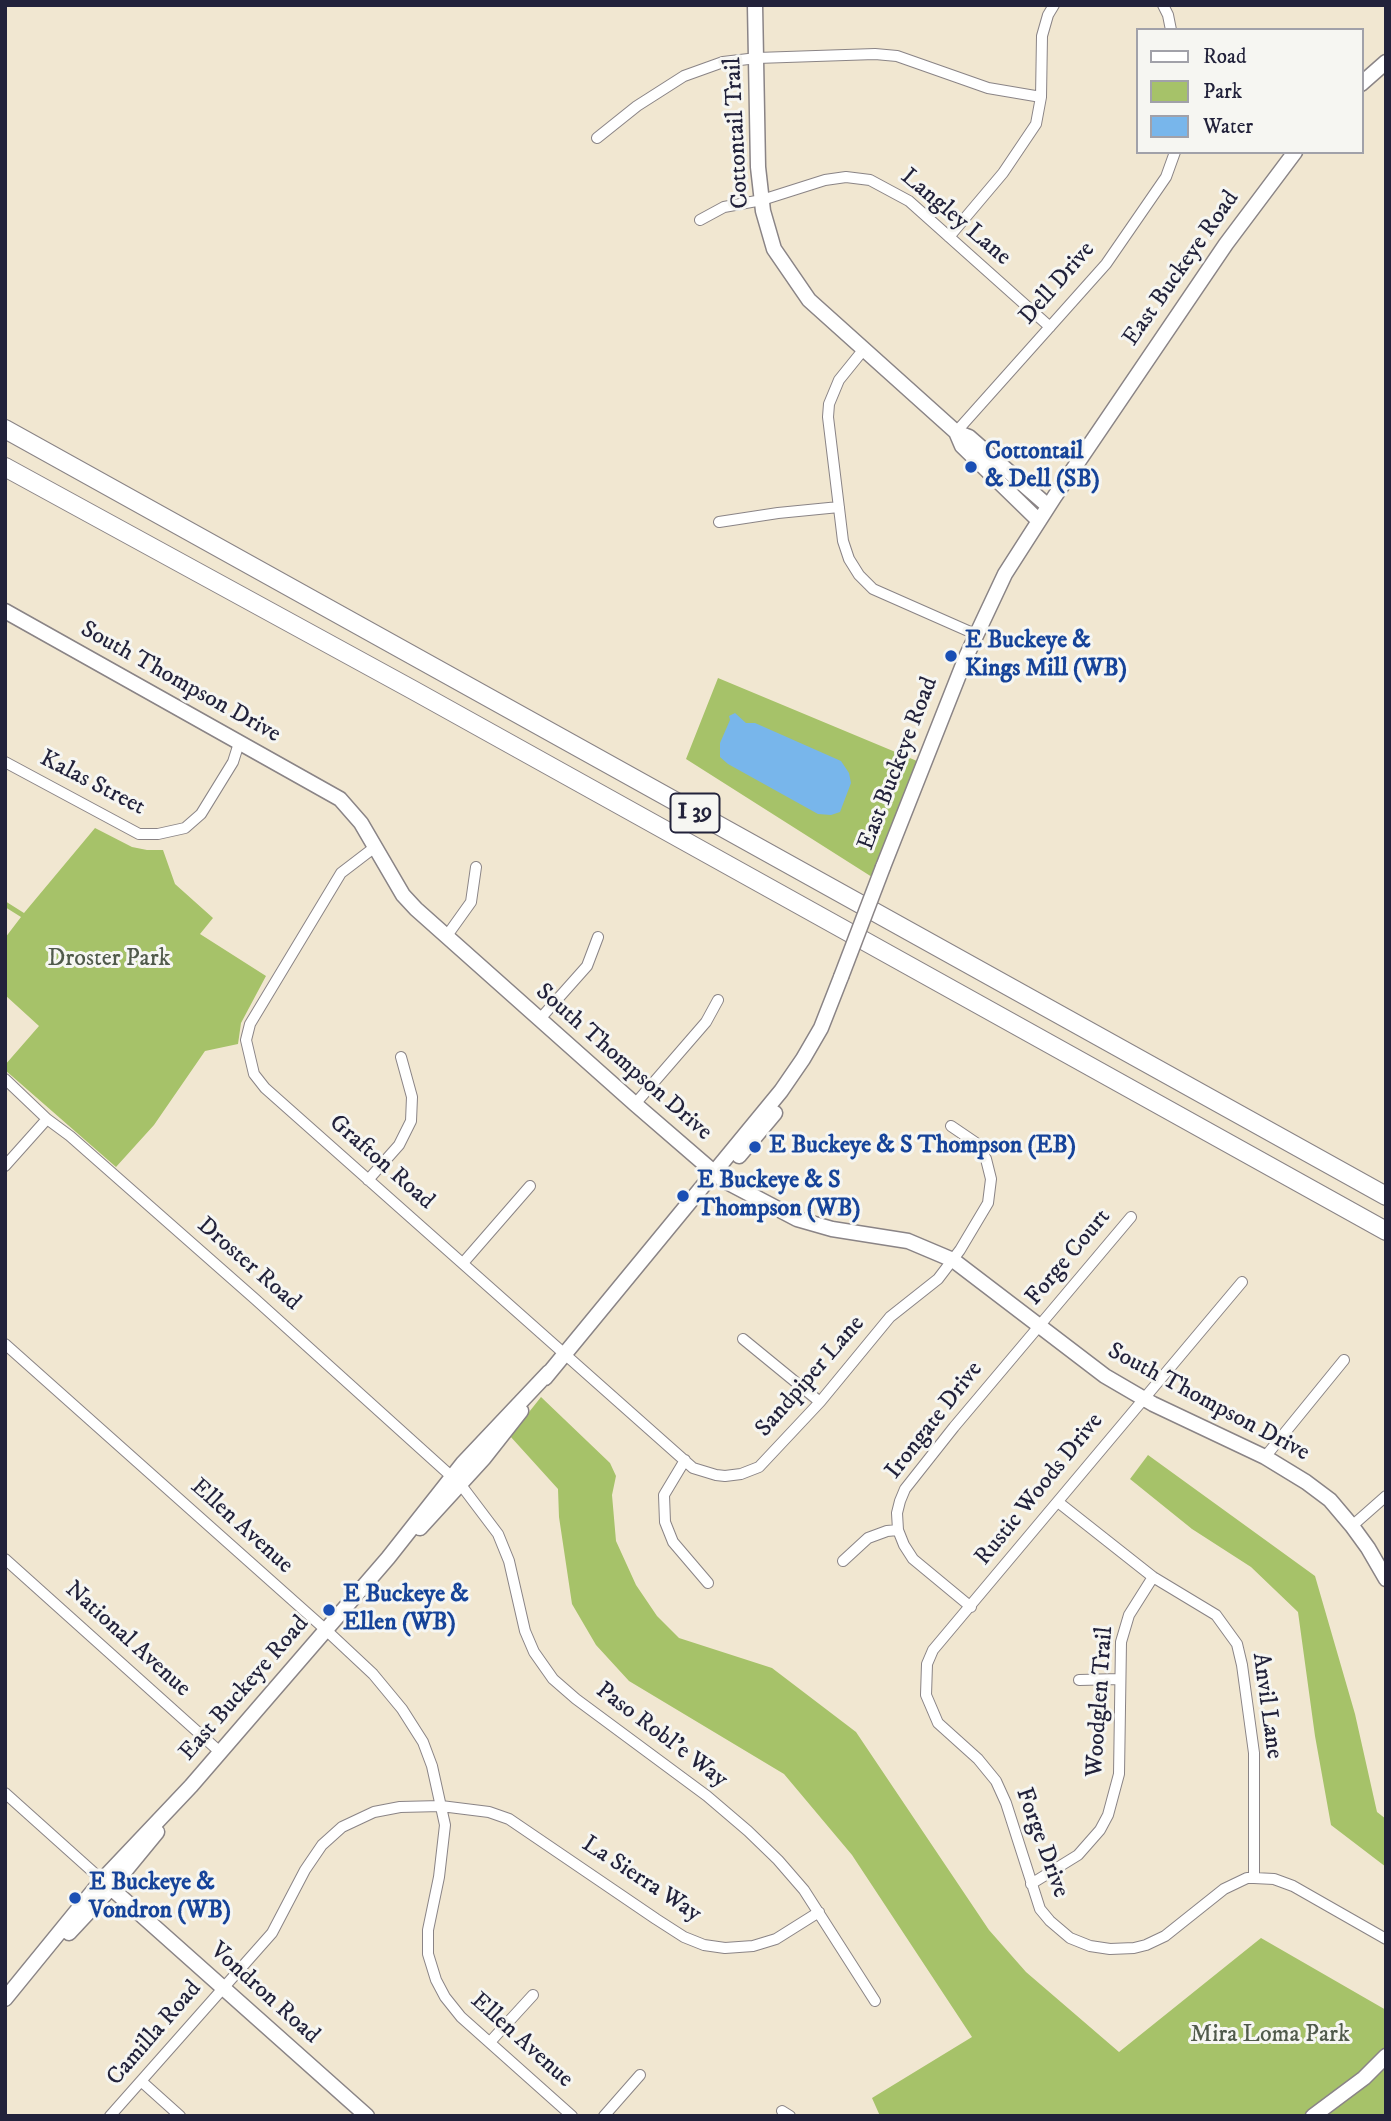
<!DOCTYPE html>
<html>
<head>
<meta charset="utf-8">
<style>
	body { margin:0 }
	#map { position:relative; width:1391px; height:2121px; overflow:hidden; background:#f1e7d1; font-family:"IM FELL DW Pica",serif }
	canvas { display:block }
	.frame { position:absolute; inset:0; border:7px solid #22223b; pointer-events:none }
	.legend { position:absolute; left:1136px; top:28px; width:228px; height:126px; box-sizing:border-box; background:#f6f6f2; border:2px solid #a1a1a9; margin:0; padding:9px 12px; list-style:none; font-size:21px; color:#22223b }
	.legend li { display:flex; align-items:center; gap:14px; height:35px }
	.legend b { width:35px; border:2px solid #a1a1a9 }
</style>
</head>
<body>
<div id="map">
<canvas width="1391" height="2121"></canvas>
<div class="frame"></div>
<ul class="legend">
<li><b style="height:9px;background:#fff"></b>Road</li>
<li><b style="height:19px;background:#a6c269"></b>Park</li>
<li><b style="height:19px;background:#78b6eb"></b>Water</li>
</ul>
</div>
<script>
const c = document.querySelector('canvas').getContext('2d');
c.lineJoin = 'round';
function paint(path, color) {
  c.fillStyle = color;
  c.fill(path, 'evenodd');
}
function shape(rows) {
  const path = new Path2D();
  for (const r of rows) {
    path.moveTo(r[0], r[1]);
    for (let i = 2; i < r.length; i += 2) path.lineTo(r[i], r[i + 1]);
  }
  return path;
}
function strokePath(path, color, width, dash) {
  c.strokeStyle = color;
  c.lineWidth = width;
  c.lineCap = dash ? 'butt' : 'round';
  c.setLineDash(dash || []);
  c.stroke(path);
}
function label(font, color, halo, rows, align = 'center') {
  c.font = font + ' "IM FELL DW Pica",serif';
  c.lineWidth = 6;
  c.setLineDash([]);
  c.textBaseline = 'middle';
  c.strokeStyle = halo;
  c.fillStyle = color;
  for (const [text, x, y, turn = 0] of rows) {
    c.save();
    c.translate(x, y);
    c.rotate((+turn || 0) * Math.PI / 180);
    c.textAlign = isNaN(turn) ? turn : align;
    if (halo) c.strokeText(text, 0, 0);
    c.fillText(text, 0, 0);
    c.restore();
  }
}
paint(shape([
	[718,678,917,761,872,877,686,759],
	[95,828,132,847,147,850,163,850,175,884,213,918,200,934,266,976,241,1023,238,1044,205,1051,154,1125,116,1167,5,1070,5,1065,39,1026,5,995,5,938,21,917,5,907,5,901,24,913],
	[541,1397,610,1463,616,1476,612,1495,616,1541,636,1585,657,1616,679,1638,772,1668,856,1732,989,1930,1026,1972,1119,2052,1261,1938,1386,2010,1386,2116,880,2116,872,2098,972,2037,852,1855,784,1774,629,1681,596,1645,572,1604,559,1517,558,1489,510,1436],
	[1148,1455,1315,1576,1355,1714,1377,1812,1386,1819,1386,1867,1331,1825,1315,1736,1298,1612,1251,1567,1192,1529,1130,1479]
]), '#a6c269');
paint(shape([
	[735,713,746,723,755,723,841,761,849,773,851,783,840,812,831,815,818,814,728,764,720,757,720,743,730,720,729,716]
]), '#78b6eb');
const street = shape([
	[1163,5,1168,15,1171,30],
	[597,138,637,106,684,76,723,62,757,58,875,54,897,56,988,88,1041,97],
	[700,220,724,207,762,200,825,180,846,177,870,180,909,201,1050,327],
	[949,237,1003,173,1036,124,1041,97,1042,36,1048,15,1054,5],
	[864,349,839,380,829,404,828,417,843,541,849,559,859,575,873,589,975,634],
	[956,432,1106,264,1166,177,1175,152],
	[719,522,778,513,839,507],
	[5,762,139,834,158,834,185,828,201,814,233,762,239,743],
	[375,847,341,873,250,1024,246,1040,254,1074,265,1088,693,1468,716,1475,725,1476,741,1474,759,1467,820,1402,890,1317,938,1279,960,1250,988,1203,991,1179,986,1159,976,1143,951,1126],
	[446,937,471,902,476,867],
	[539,1020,587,966,598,937],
	[5,1079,47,1119,70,1136,255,1299,461,1485,498,1534,509,1561,525,1631,534,1652,553,1679,576,1699,707,1796,748,1831,778,1860,804,1890,875,2001],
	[635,1104,706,1022,718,1000],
	[5,1166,47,1119],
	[368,1180,399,1145,411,1121,412,1097,401,1057],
	[463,1263,530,1186],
	[1242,1282,933,1650,927,1664,926,1695,938,1723,978,1759,996,1781,1006,1803,1040,1909,1050,1921,1070,1938,1090,1946,1110,1949,1134,1948,1146,1945,1165,1936,1224,1889,1247,1878,1254,1878,1274,1879,1293,1886,1386,1939],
	[743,1339,820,1402],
	[5,1344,326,1630,373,1674,402,1709,423,1742,432,1766,445,1825,439,1877,428,1930,428,1954,436,1980,445,1997,461,2017,572,2116],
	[1265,1457,1344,1360],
	[685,1460,664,1495,665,1522,673,1542,708,1583],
	[1058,1502,1153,1577,1216,1615,1237,1644,1242,1665,1254,1753,1254,1878],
	[1352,1526,1386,1496],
	[5,1559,220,1752],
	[843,1561,868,1538,887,1531,898,1530],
	[971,1607,913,1559,904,1545,898,1530,897,1513,900,1501,905,1489,954,1427,1131,1217],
	[1079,1680,1120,1679],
	[5,1793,102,1880],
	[1031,1884,1078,1855,1100,1830,1108,1815,1119,1774,1121,1642,1129,1615,1153,1577],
	[490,2042,533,1995],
	[141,2081,180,2116],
	[782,2111,790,2116],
	[110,2116,272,1933,305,1870,322,1845,342,1827,374,1812,400,1807,441,1806,489,1812,509,1819,656,1919,684,1937,704,1945,725,1948,753,1946,776,1939,819,1912],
	[604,2116,640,2075]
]);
const secondary = shape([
	[755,5,758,167,763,211,774,249,809,300,956,432,969,437,1048,506],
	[1361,84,1386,62],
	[956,432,962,446,1039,521],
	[5,611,340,799,361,823,403,895,416,909,635,1104,723,1180,797,1219,832,1229,908,1241,953,1260,1105,1376,1153,1404,1265,1457,1306,1482,1330,1500,1352,1526,1368,1548,1386,1579],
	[883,867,966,657,1005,574,1055,496,1226,244,1295,152],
	[739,1156,775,1113],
	[545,1378,781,1091,803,1059,821,1028,841,977],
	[420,1528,484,1458,521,1411],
	[102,1880,367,2116],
	[69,1933,111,1888,157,1832],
	[5,1999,102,1880,191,1786,388,1558,463,1463,549,1372],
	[1313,2116,1364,2078,1386,2056]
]);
const highway = shape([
	[5,429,1386,1196],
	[5,467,413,690,1386,1231]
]);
strokePath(street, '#8a8486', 12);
strokePath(secondary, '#8a8486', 17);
strokePath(highway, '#8a8486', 20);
strokePath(street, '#fff', 10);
strokePath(secondary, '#fff', 14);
strokePath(highway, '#fff', 18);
const secondaryBridge = shape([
	[841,977,883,867]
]);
strokePath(secondaryBridge, '#8a8486', 17, []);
strokePath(secondaryBridge, '#fff', 14);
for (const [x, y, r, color] of [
	[971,467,7,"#1a4fb4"],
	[951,656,7,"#1a4fb4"],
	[755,1147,7,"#1a4fb4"],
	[683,1196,7,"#1a4fb4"],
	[329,1610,7,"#1a4fb4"],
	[75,1898,7,"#1a4fb4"]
]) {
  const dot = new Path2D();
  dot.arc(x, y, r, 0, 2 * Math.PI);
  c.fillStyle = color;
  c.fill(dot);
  strokePath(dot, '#f6f6f2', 2.5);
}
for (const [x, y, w] of [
	[695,813,49]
]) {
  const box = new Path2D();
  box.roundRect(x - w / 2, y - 19.5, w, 39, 5);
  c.fillStyle = '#f6f6f2';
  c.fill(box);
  strokePath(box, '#22223b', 2);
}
label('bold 23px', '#22223b', null, [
	["I 39",695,813]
]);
label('24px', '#22223b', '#f6f6f2', [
	["Cottontail Trail",738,133,-93],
	["Langley Lane",955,218,40],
	["East Buckeye Road",1182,269,-55],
	["Dell Drive",1058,284,-49],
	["South Thompson Drive",180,683,29],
	["East Buckeye Road",899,764,-69],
	["Kalas Street",92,784,27],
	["South Thompson Drive",623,1063,41],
	["Grafton Road",381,1163,41],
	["Forge Court",1069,1258,-50],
	["Droster Road",248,1265,41],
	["Sandpiper Lane",811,1377,-49],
	["South Thompson Drive",1208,1403,28],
	["Irongate Drive",935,1421,-52],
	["Rustic Woods Drive",1040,1490,-51],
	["Ellen Avenue",241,1527,42],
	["National Avenue",127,1640,42],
	["East Buckeye Road",245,1689,-49],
	["Woodglen Trail",1101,1702,-86],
	["Anvil Lane",1266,1706,82],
	["Paso Robl'e Way",661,1736,37],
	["Forge Drive",1041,1843,70],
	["La Sierra Way",641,1880,33],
	["Vondron Road",264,1994,42],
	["Camilla Road",155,2034,-49],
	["Ellen Avenue",521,2041,42]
]);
label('bold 24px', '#164399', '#f6f6f2', [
	["Cottontail",985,453],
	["& Dell (SB)",985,481],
	["E Buckeye &",965,642],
	["Kings Mill (WB)",965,670],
	["E Buckeye & S Thompson (EB)",769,1147],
	["E Buckeye & S",697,1182],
	["Thompson (WB)",697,1210],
	["E Buckeye &",343,1596],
	["Ellen (WB)",343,1624],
	["E Buckeye &",89,1884],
	["Vondron (WB)",89,1912]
], 'left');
label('24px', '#505a4b', '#f6f6f2', [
	["Droster Park",109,960],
	["Mira Loma Park",1270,2036]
]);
</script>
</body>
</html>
